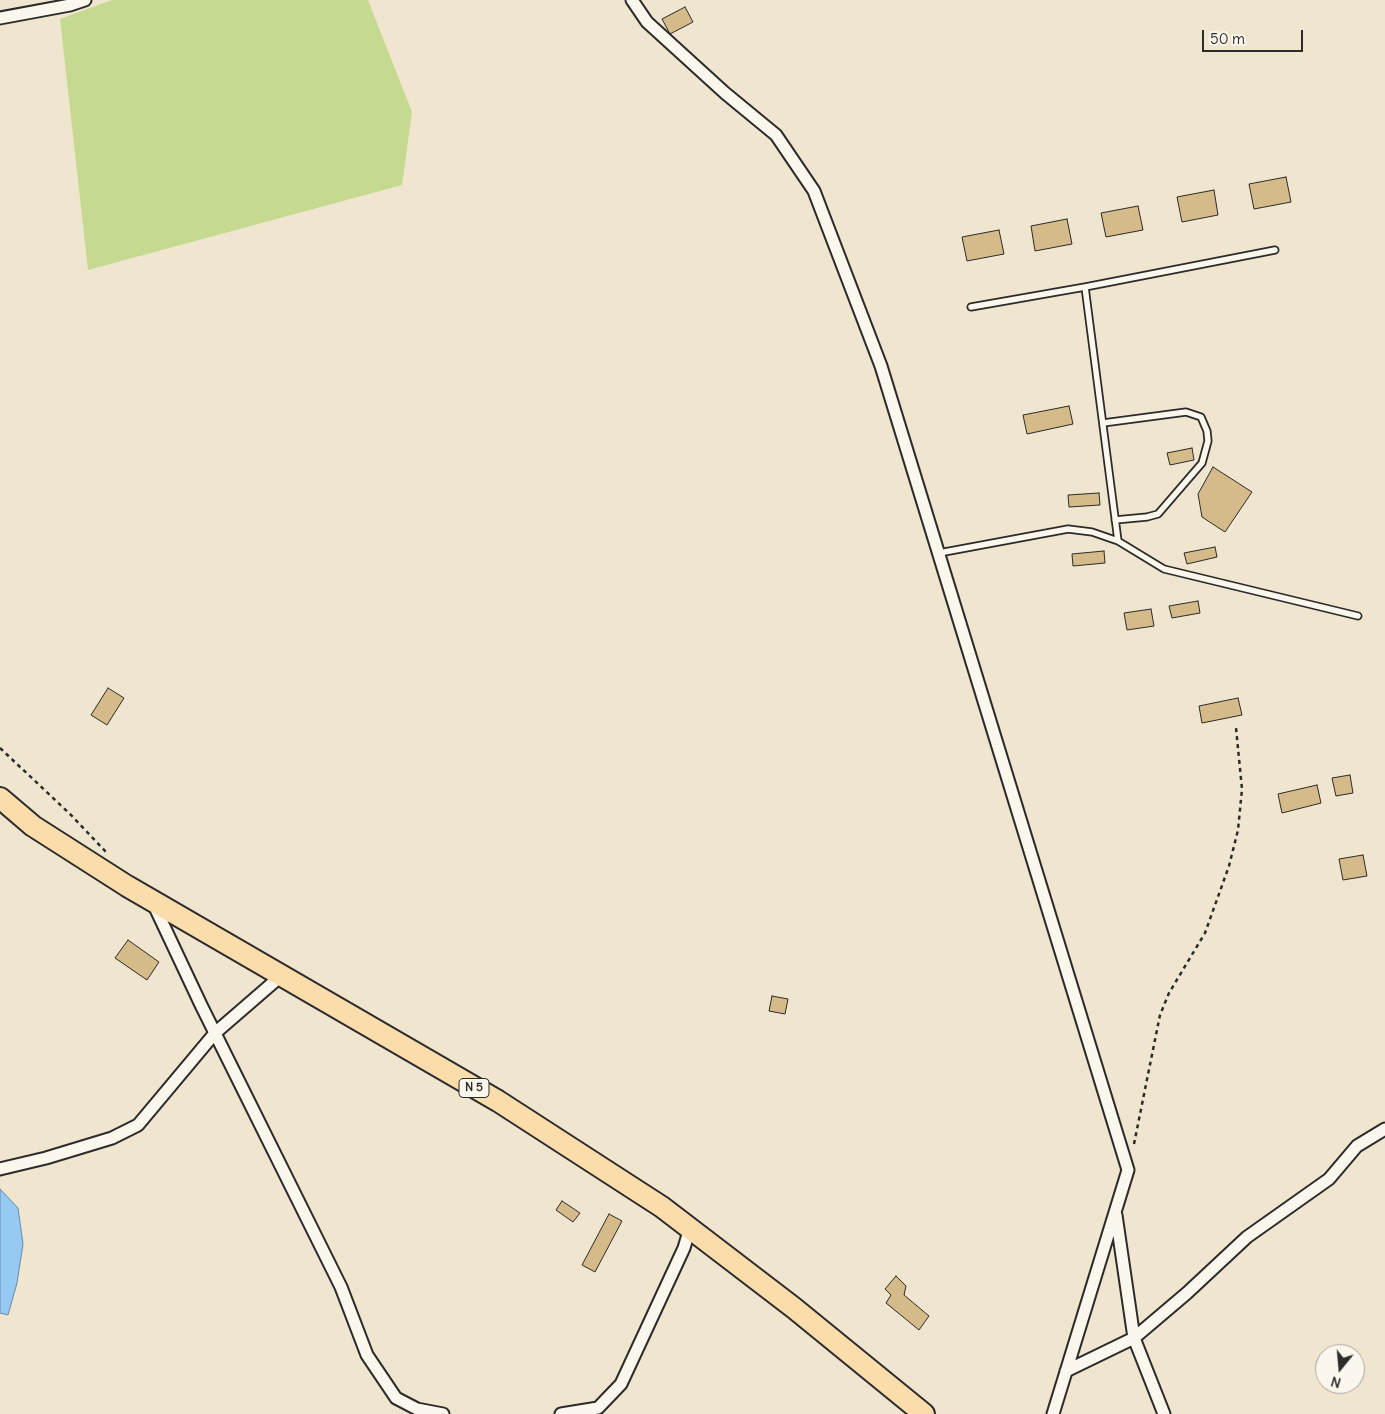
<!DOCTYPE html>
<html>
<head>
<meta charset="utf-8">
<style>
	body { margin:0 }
	#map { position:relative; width:1385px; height:1414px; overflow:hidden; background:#f0e5cf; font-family:Delius,sans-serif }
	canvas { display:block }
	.north { position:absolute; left:1315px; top:1344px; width:50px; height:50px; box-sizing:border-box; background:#fbf7ec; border:1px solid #a8a59f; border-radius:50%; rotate:197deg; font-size:14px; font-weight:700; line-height:20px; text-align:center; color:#2b2b2b }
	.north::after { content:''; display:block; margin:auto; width:18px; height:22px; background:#2b2b2b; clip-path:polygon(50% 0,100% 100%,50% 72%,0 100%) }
	.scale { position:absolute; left:1202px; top:30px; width:101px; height:22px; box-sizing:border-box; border:2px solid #2b2b2b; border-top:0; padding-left:6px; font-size:15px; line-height:18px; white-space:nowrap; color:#2b2b2b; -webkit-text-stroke:4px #fbf7ec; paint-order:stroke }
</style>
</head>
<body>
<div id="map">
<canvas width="1385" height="1414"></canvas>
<div class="north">N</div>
<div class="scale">50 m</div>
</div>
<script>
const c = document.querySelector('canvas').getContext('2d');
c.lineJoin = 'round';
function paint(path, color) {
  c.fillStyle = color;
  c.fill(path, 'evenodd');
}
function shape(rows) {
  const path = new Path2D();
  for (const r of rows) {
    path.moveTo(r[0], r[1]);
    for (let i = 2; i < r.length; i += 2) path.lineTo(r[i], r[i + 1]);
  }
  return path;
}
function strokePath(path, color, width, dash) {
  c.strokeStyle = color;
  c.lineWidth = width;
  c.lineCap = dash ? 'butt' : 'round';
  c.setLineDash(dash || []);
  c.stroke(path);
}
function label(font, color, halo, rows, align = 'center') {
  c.font = font + ' Delius,sans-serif';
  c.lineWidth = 4.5;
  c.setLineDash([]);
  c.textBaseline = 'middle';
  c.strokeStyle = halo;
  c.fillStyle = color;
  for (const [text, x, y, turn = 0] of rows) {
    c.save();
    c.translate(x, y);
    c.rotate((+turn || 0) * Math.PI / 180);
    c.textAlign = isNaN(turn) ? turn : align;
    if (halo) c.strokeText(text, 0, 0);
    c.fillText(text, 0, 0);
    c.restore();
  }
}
paint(shape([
	[112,0,368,0,412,112,402,185,88,270,60,19]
]), '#c5da90');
const water = shape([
	[0,1189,18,1208,23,1244,17,1283,8,1315,0,1313,0,1189]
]);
paint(water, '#96caf3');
strokePath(water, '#6b8aa3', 1);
const building = shape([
	[685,7,693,22,670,34,662,19,685,7],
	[1286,177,1291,202,1254,209,1249,184,1286,177],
	[1214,190,1218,215,1182,222,1177,197,1214,190],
	[1138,206,1143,230,1106,237,1101,213,1138,206],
	[1067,219,1072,244,1035,251,1031,226,1067,219],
	[999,230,1004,254,967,261,962,237,999,230],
	[1069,406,1073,424,1027,434,1023,415,1069,406],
	[1192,448,1194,460,1170,465,1167,453,1192,448],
	[1213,467,1252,492,1225,532,1202,517,1198,494,1213,467],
	[1099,493,1100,505,1069,507,1068,495,1099,493],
	[1215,547,1217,557,1187,564,1184,553,1215,547],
	[1104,551,1105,563,1073,566,1072,554,1104,551],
	[1198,601,1200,613,1172,618,1169,606,1198,601],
	[1151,609,1154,626,1127,630,1124,613,1151,609],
	[108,688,124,698,107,725,91,715,108,688],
	[1238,698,1242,715,1202,723,1199,706,1238,698],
	[1350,775,1353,793,1336,796,1332,778,1350,775],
	[1317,785,1321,803,1282,813,1278,794,1317,785],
	[1363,855,1367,876,1343,880,1339,859,1363,855],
	[128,940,159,962,147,980,115,958,128,940],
	[772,996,788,999,785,1014,769,1011,772,996],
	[562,1201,580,1213,573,1222,556,1210,562,1201],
	[609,1214,622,1221,595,1272,582,1265,609,1214],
	[896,1276,906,1286,904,1295,929,1316,919,1330,886,1303,891,1295,885,1289,896,1276]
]);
paint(building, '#d5ba8a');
strokePath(building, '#2b2b2b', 1);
const service = shape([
	[1085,287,1118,541],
	[971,307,1085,287,1275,250],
	[1103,423,1186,412,1201,417,1207,431,1208,441,1202,463,1158,514,1147,517,1115,520],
	[939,553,1068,529,1092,532,1118,541,1164,569,1358,616]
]);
const minor = shape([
	[632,0,647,22,725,93,776,135,814,191,881,366,1128,1170,1053,1414],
	[0,18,70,5,85,0],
	[153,903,201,1005,341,1287,367,1355,396,1398,417,1409,443,1414],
	[0,1169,46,1158,112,1138,138,1125,215,1033,282,975],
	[1116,1215,1134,1338,1164,1414],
	[1066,1371,1134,1338,1187,1293,1247,1237,1329,1179,1357,1146,1385,1129],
	[561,1414,598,1408,621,1384,684,1248,690,1228]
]);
const trunk = shape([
	[0,798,33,826,127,886,498,1101,662,1207,794,1308,924,1414]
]);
strokePath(service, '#2b2b2b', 9);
strokePath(minor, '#2b2b2b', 15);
strokePath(trunk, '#2b2b2b', 24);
strokePath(shape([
	[0,748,71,815,106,852],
	[1134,1144,1160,1015,1169,993,1205,933,1229,866,1238,830,1242,789,1236,728]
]), '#2b2b2b', 2.5, [4, 4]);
strokePath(service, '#fbf7ec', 5.5);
strokePath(minor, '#fbf7ec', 11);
strokePath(trunk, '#fbddab', 20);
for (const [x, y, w] of [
	[474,1088,30]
]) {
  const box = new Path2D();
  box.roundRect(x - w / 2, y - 9.5, w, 19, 4);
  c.fillStyle = '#fbf7ec';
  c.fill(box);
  strokePath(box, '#2b2b2b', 1);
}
label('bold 12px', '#2b2b2b', null, [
	["N 5",474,1088]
]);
</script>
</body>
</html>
